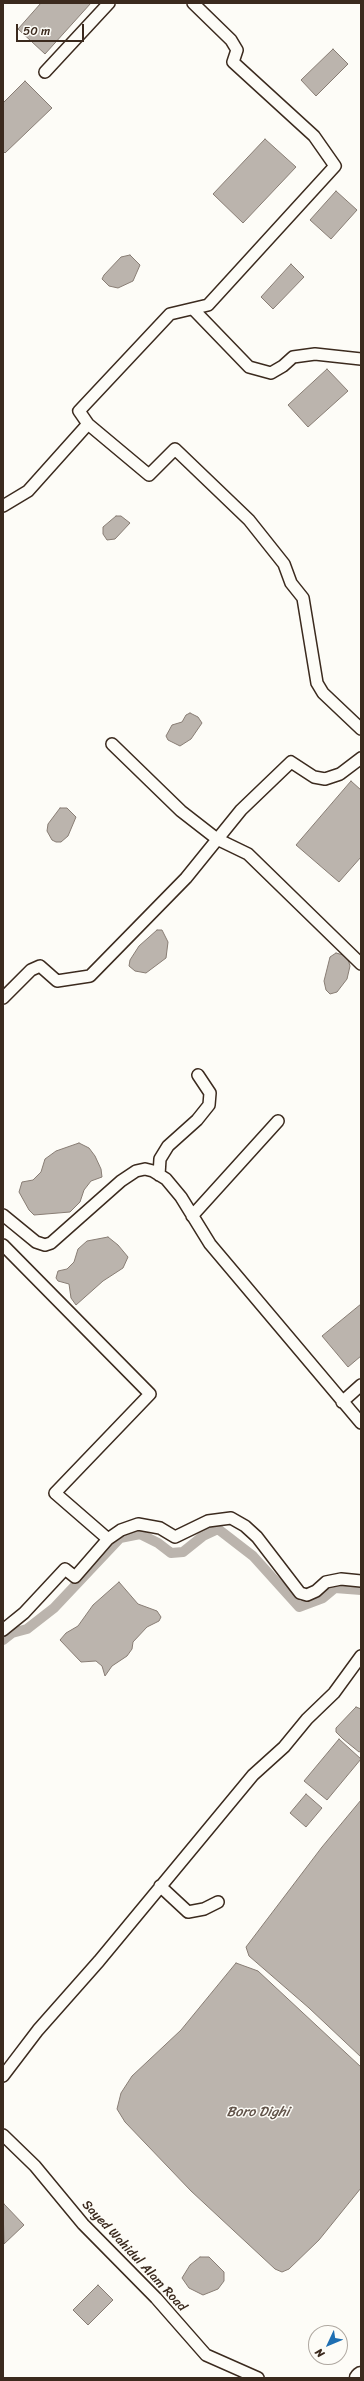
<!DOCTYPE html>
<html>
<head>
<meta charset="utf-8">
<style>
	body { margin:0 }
	#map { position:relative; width:364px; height:2381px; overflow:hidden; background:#fdfcf7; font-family:Sriracha,sans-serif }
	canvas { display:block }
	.frame { position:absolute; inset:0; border:4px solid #3b2a1e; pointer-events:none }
	.north { position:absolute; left:308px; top:2325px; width:40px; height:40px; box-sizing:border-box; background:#fdfcf7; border:1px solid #afa8a0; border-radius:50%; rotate:226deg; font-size:11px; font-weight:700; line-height:16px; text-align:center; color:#3b2a1e }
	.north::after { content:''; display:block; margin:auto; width:14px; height:18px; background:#1f6fb2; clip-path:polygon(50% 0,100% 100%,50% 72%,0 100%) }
	.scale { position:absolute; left:16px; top:24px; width:68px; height:18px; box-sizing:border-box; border:2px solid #3b2a1e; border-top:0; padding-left:5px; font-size:12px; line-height:14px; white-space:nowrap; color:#3b2a1e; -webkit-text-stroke:3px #fdfcf7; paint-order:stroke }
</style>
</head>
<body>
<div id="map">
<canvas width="364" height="2381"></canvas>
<div class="frame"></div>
<div class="north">N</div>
<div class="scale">50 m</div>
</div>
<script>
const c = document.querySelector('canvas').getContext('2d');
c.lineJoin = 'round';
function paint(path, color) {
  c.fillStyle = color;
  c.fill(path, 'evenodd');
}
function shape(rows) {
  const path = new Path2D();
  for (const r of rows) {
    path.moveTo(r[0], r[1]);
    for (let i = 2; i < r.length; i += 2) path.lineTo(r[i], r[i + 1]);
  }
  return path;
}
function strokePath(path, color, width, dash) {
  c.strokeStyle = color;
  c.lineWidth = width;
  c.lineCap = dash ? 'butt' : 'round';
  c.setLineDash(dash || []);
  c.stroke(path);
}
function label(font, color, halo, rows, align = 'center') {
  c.font = font + ' Sriracha,sans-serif';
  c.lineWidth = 3;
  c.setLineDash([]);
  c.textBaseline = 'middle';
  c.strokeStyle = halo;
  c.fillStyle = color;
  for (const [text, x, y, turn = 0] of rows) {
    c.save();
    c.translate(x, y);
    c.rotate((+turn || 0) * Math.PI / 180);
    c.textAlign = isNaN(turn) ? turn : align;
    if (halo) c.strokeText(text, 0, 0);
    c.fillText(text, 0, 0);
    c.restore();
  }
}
const water = shape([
	[41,3,91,3,45,54,18,29,41,3],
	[333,49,348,64,316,96,301,80,333,49],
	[25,81,52,108,5,153,3,151,3,103,25,81],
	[265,139,296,167,243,223,213,194,265,139],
	[336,191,357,210,331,239,310,220,336,191],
	[130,255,140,265,133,281,118,288,109,286,102,279,104,275,121,257,130,255],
	[291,264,304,277,273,309,261,297,291,264],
	[327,369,348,391,308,427,288,405,327,369],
	[116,516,121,516,130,523,115,539,107,540,103,534,103,527,116,516],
	[190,713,198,717,202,723,191,739,180,746,168,740,166,736,172,725,182,722,186,715,190,713],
	[351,781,361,790,361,857,339,882,296,845,351,781],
	[60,808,67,808,76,817,68,836,61,842,56,842,52,840,47,831,48,824,60,808],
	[157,930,162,930,168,942,166,958,146,973,135,971,129,966,130,960,139,946,157,930],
	[336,953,347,956,350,966,347,979,337,992,330,994,326,990,324,981,330,957,336,953],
	[79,1143,89,1148,95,1156,101,1169,102,1177,91,1181,84,1190,80,1202,70,1212,34,1215,29,1210,19,1192,22,1182,33,1180,41,1172,45,1159,56,1151,79,1143],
	[108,1237,118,1245,128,1257,123,1268,103,1281,76,1305,71,1298,69,1284,58,1281,56,1278,58,1271,67,1269,74,1262,78,1249,87,1241,108,1237],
	[361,1304,361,1356,348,1367,322,1336,361,1304],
	[119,1582,138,1604,157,1611,161,1617,159,1621,147,1627,133,1642,132,1649,127,1656,112,1666,105,1676,102,1666,96,1661,81,1662,60,1640,66,1633,78,1626,93,1605,119,1582],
	[356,1707,361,1709,361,1751,359,1752,343,1739,336,1732,336,1728,356,1707],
	[339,1739,361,1759,327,1800,304,1781,339,1739],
	[306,1794,322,1808,306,1827,290,1813,306,1794],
	[361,1800,361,2057,309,2008,249,1956,246,1947,322,1847,361,1800],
	[236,1963,258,1971,361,2067,361,2188,319,2240,289,2269,282,2272,275,2269,191,2191,125,2122,117,2109,121,2093,132,2076,181,2030,236,1963],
	[4,2204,24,2225,4,2244,3,2205,4,2204],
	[200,2257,209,2257,224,2272,224,2281,218,2289,203,2295,189,2288,182,2278,190,2265,200,2257],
	[98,2285,113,2300,88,2325,73,2310,98,2285]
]);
paint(water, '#bbb4ad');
strokePath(water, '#887d74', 1);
strokePath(shape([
	[3,1640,12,1633,27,1629,54,1608,120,1538,140,1534,158,1543,171,1553,183,1552,203,1536,218,1529,253,1556,299,1607,323,1598,335,1588,361,1590]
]), '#bbb4ad', 10);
const minor = shape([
	[45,72,109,3],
	[193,309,249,367,271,373,283,366,293,357,315,354,361,359],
	[88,424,79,411,170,314,208,305,335,166,314,136,233,62,237,50,231,40,193,3],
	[3,506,28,491,88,424,149,475,175,449,249,520,284,564,291,583,303,598,317,683,323,693,361,729],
	[112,744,181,811,217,839,248,854,361,964],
	[3,998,31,970,40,966,57,981,90,976,186,878,241,810,291,762,314,777,325,779,340,774,361,758],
	[159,1175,160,1159,168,1146,197,1120,209,1105,210,1093,198,1075],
	[3,1215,36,1242,45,1245,51,1243,121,1181,136,1171,145,1169,153,1171,166,1179,181,1197,210,1244,361,1423],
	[192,1216,278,1121],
	[3,1245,150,1394,55,1493,108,1539],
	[342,1402,361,1385],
	[3,1630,24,1613,65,1569,75,1577,108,1539,121,1530,138,1524,160,1528,175,1537,208,1521,231,1518,245,1526,257,1537,300,1593,307,1595,316,1591,326,1582,341,1579,361,1581],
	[160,1886,188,1912,204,1909,218,1902],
	[3,2076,38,2030,99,1961,253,1775,284,1747,307,1719,334,1693,361,1656],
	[3,2135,35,2166,83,2224,156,2298,206,2355,258,2378]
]);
const trunk = shape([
	[359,2378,361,2376]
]);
strokePath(minor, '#3b2a1e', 14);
strokePath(trunk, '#3b2a1e', 21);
strokePath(minor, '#fdfcf7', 11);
strokePath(trunk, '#fdfcf7', 18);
label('13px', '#3b2a1e', '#fdfcf7', [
	["Sayed Wahidul Alam Road",134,2256,47]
]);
label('italic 14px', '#615349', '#fdfcf7', [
	["Boro Dighi",258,2112]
]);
</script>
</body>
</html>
